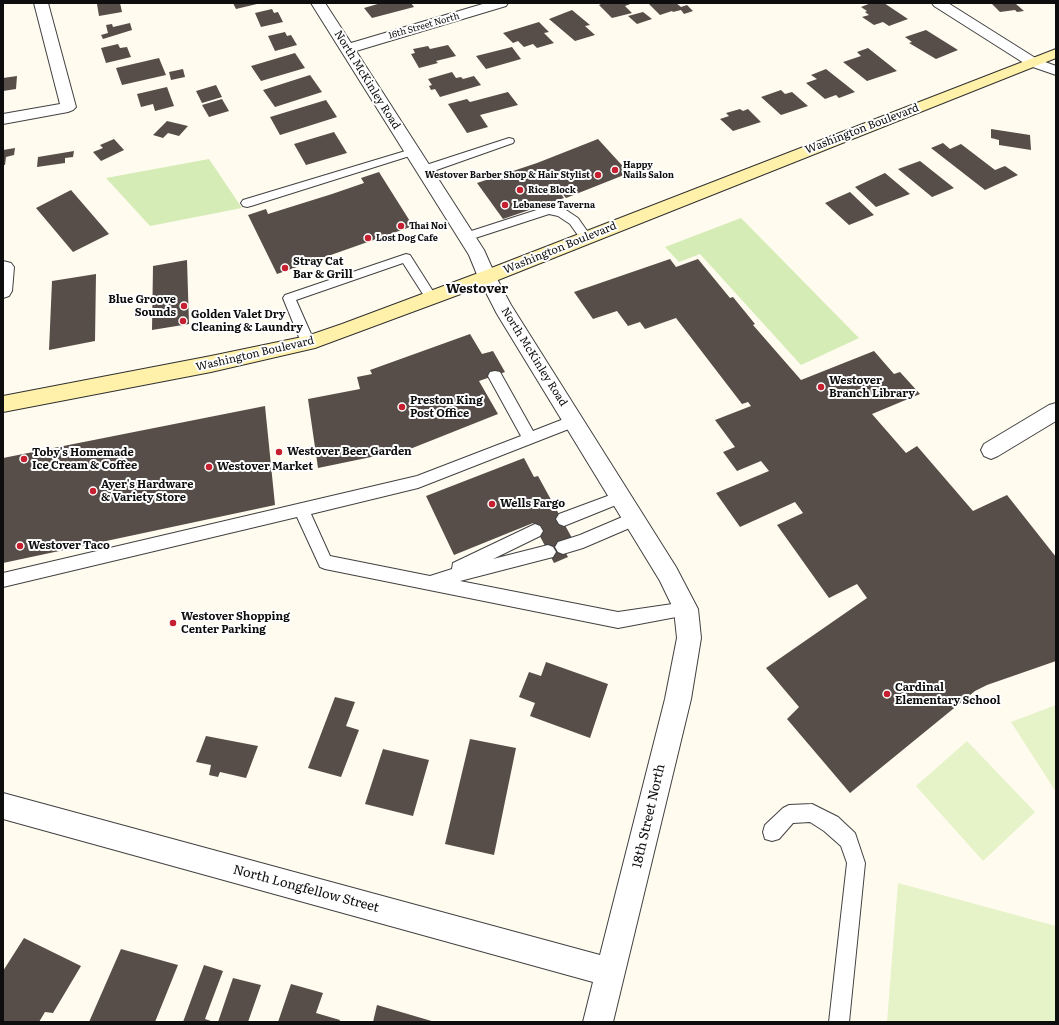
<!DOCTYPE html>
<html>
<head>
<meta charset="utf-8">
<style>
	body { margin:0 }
	#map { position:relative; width:1059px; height:1025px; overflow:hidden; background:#fffbef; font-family:Literata,serif }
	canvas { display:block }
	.frame { position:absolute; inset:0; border:4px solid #0e0e0e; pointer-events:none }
</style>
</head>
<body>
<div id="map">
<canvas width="1059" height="1025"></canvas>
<div class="frame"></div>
</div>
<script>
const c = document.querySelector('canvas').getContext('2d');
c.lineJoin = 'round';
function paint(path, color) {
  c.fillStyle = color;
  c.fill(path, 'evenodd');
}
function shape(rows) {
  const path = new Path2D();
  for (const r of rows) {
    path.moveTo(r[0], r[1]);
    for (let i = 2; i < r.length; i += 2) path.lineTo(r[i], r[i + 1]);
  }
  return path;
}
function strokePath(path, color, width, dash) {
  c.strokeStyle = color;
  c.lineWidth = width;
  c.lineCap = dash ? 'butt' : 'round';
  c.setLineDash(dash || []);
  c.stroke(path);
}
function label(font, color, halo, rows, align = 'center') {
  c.font = font + ' Literata,serif';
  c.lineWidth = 4;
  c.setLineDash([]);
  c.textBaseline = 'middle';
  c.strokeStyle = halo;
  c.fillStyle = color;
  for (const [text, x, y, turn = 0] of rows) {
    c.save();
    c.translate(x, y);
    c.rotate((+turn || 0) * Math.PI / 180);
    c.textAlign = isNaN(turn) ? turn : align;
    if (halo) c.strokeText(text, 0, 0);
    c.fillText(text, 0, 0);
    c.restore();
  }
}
paint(shape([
	[209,159,242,208,150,226,106,178],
	[741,218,859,338,801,365,700,254,679,262,665,247]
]), '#d5ecb6');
paint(shape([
	[1056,705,1056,792,1011,722],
	[967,741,1035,812,983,861,916,786],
	[898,883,1056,926,1056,1022,887,1022]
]), '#e6f2c8');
paint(shape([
	[104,3,120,3,122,12,99,16,97,4],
	[233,3,257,3,257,4,236,9],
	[381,3,411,3,414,7,372,18,364,8],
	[600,3,633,3,625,6,632,13,612,18,599,5,601,4],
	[648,3,676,3,681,7,687,5,693,11,684,14,681,10,673,12,672,11,660,15],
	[871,3,884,3,908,19,889,26,883,22,874,25,862,17,869,15,865,12,867,11,861,7],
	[991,3,1020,3,1016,4,1024,11,1017,12,1015,10,1000,12],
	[272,9,274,13,278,12,283,22,261,27,255,13],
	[572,10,590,25,585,26,595,35,575,41,549,19],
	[643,12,652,19,637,24,628,16],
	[539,22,549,32,544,33,554,43,537,48,533,44,524,47,518,41,513,43,503,33],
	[130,23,132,30,103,39,101,35,108,33,106,25,112,24,113,27],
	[926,30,958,50,936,59,909,43,912,42,905,37],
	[285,32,287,36,291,35,297,45,275,51,268,36],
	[118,44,120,48,127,47,131,57,106,63,101,48],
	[448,45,456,56,436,61,438,63,419,68,411,54,415,53,413,49,428,46,430,49],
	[512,47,521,59,486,69,476,56],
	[868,48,897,71,867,81,843,62,861,56,857,52],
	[295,53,305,68,261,81,251,66],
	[159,58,166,75,122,85,116,68],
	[183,69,185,77,171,80,169,72],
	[826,69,855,92,839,98,836,95,825,99,806,83,817,79,811,75],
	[452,72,456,78,461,77,463,79,474,76,481,85,440,97,435,89,431,90,429,86,432,85,428,79],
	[310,75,322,92,275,107,263,90],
	[17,76,16,89,3,91,3,78],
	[216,85,222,97,202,103,196,91],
	[167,87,174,106,155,111,153,104,141,107,137,94],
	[781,90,785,94,792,92,808,106,781,115,761,97],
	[508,92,518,105,480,115,488,127,467,133,448,104,467,99,470,102],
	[222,99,229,111,209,117,202,105],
	[326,100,337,117,280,135,270,117],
	[740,109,743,111,748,109,761,122,733,131,720,119,729,116,726,113],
	[167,121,188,126,179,136,168,133,163,138,153,135],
	[991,129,1030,135,1031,150,999,145,999,140,991,138],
	[334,132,347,153,306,165,294,144],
	[114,139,124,150,101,161,93,152,103,148,100,145],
	[598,139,629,173,566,198,551,181,564,198,503,219,477,183,537,163],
	[943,143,950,149,961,144,995,170,1005,166,1018,175,985,190,931,148],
	[15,148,14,155,6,157,5,165,3,165,3,150],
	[74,151,73,157,65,158,65,163,37,167,38,157],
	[920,161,954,188,932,197,898,169],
	[379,172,413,226,277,274,248,215,266,209,268,214,332,194,364,183,361,178],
	[885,173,910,194,876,207,855,187],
	[71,190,109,234,73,252,36,208],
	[850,192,874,215,849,225,825,203],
	[670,259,676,267,698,259,730,298,733,297,755,324,753,325,801,380,874,351,894,374,900,372,920,394,872,414,906,453,917,446,973,511,1007,495,1056,557,1056,661,987,685,975,691,850,793,787,719,799,707,766,668,867,598,857,584,829,598,777,525,803,513,795,502,740,527,716,493,769,471,761,461,737,471,723,452,735,447,715,420,751,406,748,402,742,404,676,318,645,329,640,322,628,326,617,311,593,319,574,292],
	[187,260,189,324,152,330,153,266],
	[96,274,95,341,49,350,52,281],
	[470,334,482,354,493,351,505,372,479,381,498,414,410,449,318,468,308,399,360,389,357,377,372,374,370,370],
	[265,406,275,505,3,563,3,458],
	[524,458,534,477,538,476,572,538,561,544,568,557,554,563,533,523,454,555,426,496],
	[546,662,608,684,590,738,530,716,535,703,519,697,529,672,541,676],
	[335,697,355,702,346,726,359,730,341,777,308,768],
	[206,736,258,746,246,778,220,772,218,777,209,775,211,765,196,762],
	[470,739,516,748,494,855,445,844],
	[383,749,429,760,413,816,365,804],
	[24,938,81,966,53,1013,45,1012,39,1022,3,1022,3,971],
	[121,949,178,965,155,1022,89,1022],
	[204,965,223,971,205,1019,214,1022,183,1022],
	[233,978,261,985,248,1022,218,1022],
	[291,984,323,993,316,1013,340,1020,339,1022,278,1022],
	[377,1005,435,1022,373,1022]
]), '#574e4a');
const service = shape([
	[509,138,513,139,514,141,513,143,428,173,420,173,418,170,420,167,509,138],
	[412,149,416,150,417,152,416,154,251,206,247,207,243,206,241,203,243,200,412,149],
	[549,206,566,210,578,218,592,238,590,241,586,242,582,241,570,224,558,216,549,214,466,241,462,240,460,237,462,234,549,206],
	[406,254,410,255,436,296,438,299,436,302,432,304,428,302,403,263,296,300,315,343,313,347,308,348,303,347,283,298,285,295,406,254],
	[495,371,500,372,533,431,574,415,579,417,581,421,579,425,418,488,311,514,330,556,430,576,452,569,453,563,535,524,540,526,543,531,540,536,493,559,548,545,553,547,556,552,553,557,460,581,618,612,686,602,692,604,694,609,692,614,618,628,325,569,320,567,297,517,3,587,3,573,417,476,521,436,488,376,490,372,495,371],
	[621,491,626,493,628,497,626,501,564,526,559,524,556,519,559,514,621,491],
	[634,512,639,514,642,519,639,524,583,548,563,554,558,552,555,547,558,542,580,535,634,512],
	[812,804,838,817,855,833,865,863,849,1022,829,1022,847,863,841,846,824,831,810,822,793,823,779,839,772,841,765,839,763,832,765,825,783,808,789,805,812,804]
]);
const minor = shape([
	[34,3,48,3,76,107,73,110,68,112,3,124,3,114,60,104,34,3],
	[311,3,325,3,351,43,486,3,508,3,506,6,356,51,484,250,496,277,511,305,676,567,698,609,701,638,691,699,613,1022,583,1022,593,982,3,819,3,793,600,955,665,699,677,638,674,610,660,581,497,314,478,277,469,255,311,3],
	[932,3,948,3,1037,59,1056,66,1056,75,1027,65,934,6,932,3],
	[3,261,11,263,14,267,12,291,9,296,3,298,3,261],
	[1056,403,1056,421,998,456,991,459,984,456,981,450,984,444,1049,405,1056,403]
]);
const secondary = shape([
	[1056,49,1056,58,493,282,315,348,211,372,3,412,3,396,211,356,307,336,342,324,481,272,1056,49]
]);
strokePath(service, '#414141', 2);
strokePath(minor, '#414141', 2);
strokePath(secondary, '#303030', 2);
paint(service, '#fff');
paint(minor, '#fff');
paint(secondary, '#fff1aa');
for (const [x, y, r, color] of [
	[615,170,4,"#c51f30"],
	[598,175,4,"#c51f30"],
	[520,190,4,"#c51f30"],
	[505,205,4,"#c51f30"],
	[401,226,4,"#c51f30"],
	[368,238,4,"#c51f30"],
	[285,268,4,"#c51f30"],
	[184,306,4,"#c51f30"],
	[183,321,4,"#c51f30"],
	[821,387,4,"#c51f30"],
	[402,407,4,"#c51f30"],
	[279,452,4,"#c51f30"],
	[24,459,4,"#c51f30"],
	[209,467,4,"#c51f30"],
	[93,491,4,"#c51f30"],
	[492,504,4,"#c51f30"],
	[20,546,4,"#c51f30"],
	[173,623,4,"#c51f30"],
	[887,694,4,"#c51f30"]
]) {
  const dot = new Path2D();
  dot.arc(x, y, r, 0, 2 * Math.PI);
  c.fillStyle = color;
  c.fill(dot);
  strokePath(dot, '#fff', 1.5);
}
label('9px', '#0e0e0e', '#fff', [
	["16th Street North",424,26,-16]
]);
label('bold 9px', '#0e0e0e', '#fff', [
	["Happy",623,165],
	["Nails Salon",623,175],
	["Westover Barber Shop & Hair Stylist",590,175,"right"],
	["Rice Block",528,190],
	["Lebanese Taverna",513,205],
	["Thai Noi",409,226],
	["Lost Dog Cafe",376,238]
], 'left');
label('11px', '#0e0e0e', '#fff', [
	["North McKinley Road",367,80,58],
	["Washington Boulevard",862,129,-21],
	["Washington Boulevard",560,248,-22],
	["Washington Boulevard",255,354,-13],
	["North McKinley Road",534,357,58]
]);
label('bold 11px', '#0e0e0e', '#fff', [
	["Stray Cat",293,262],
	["Bar & Grill",293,275],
	["Blue Groove",176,300,"right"],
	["Sounds",176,313,"right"],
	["Golden Valet Dry",191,315],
	["Cleaning & Laundry",191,328],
	["Westover",829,381],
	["Branch Library",829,394],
	["Preston King",410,401],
	["Post Office",410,414],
	["Westover Beer Garden",287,452],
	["Toby's Homemade",32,453],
	["Ice Cream & Coffee",32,466],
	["Westover Market",217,467],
	["Ayer's Hardware",101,485],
	["& Variety Store",101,498],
	["Wells Fargo",500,504],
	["Westover Taco",28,546],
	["Westover Shopping",181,617],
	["Center Parking",181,630],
	["Cardinal",895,688],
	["Elementary School",895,701]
], 'left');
label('bold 13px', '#0e0e0e', '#fff', [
	["Westover",477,289]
]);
label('13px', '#0e0e0e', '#fff', [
	["18th Street North",649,816,-77],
	["North Longfellow Street",306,889,15]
]);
</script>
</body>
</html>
